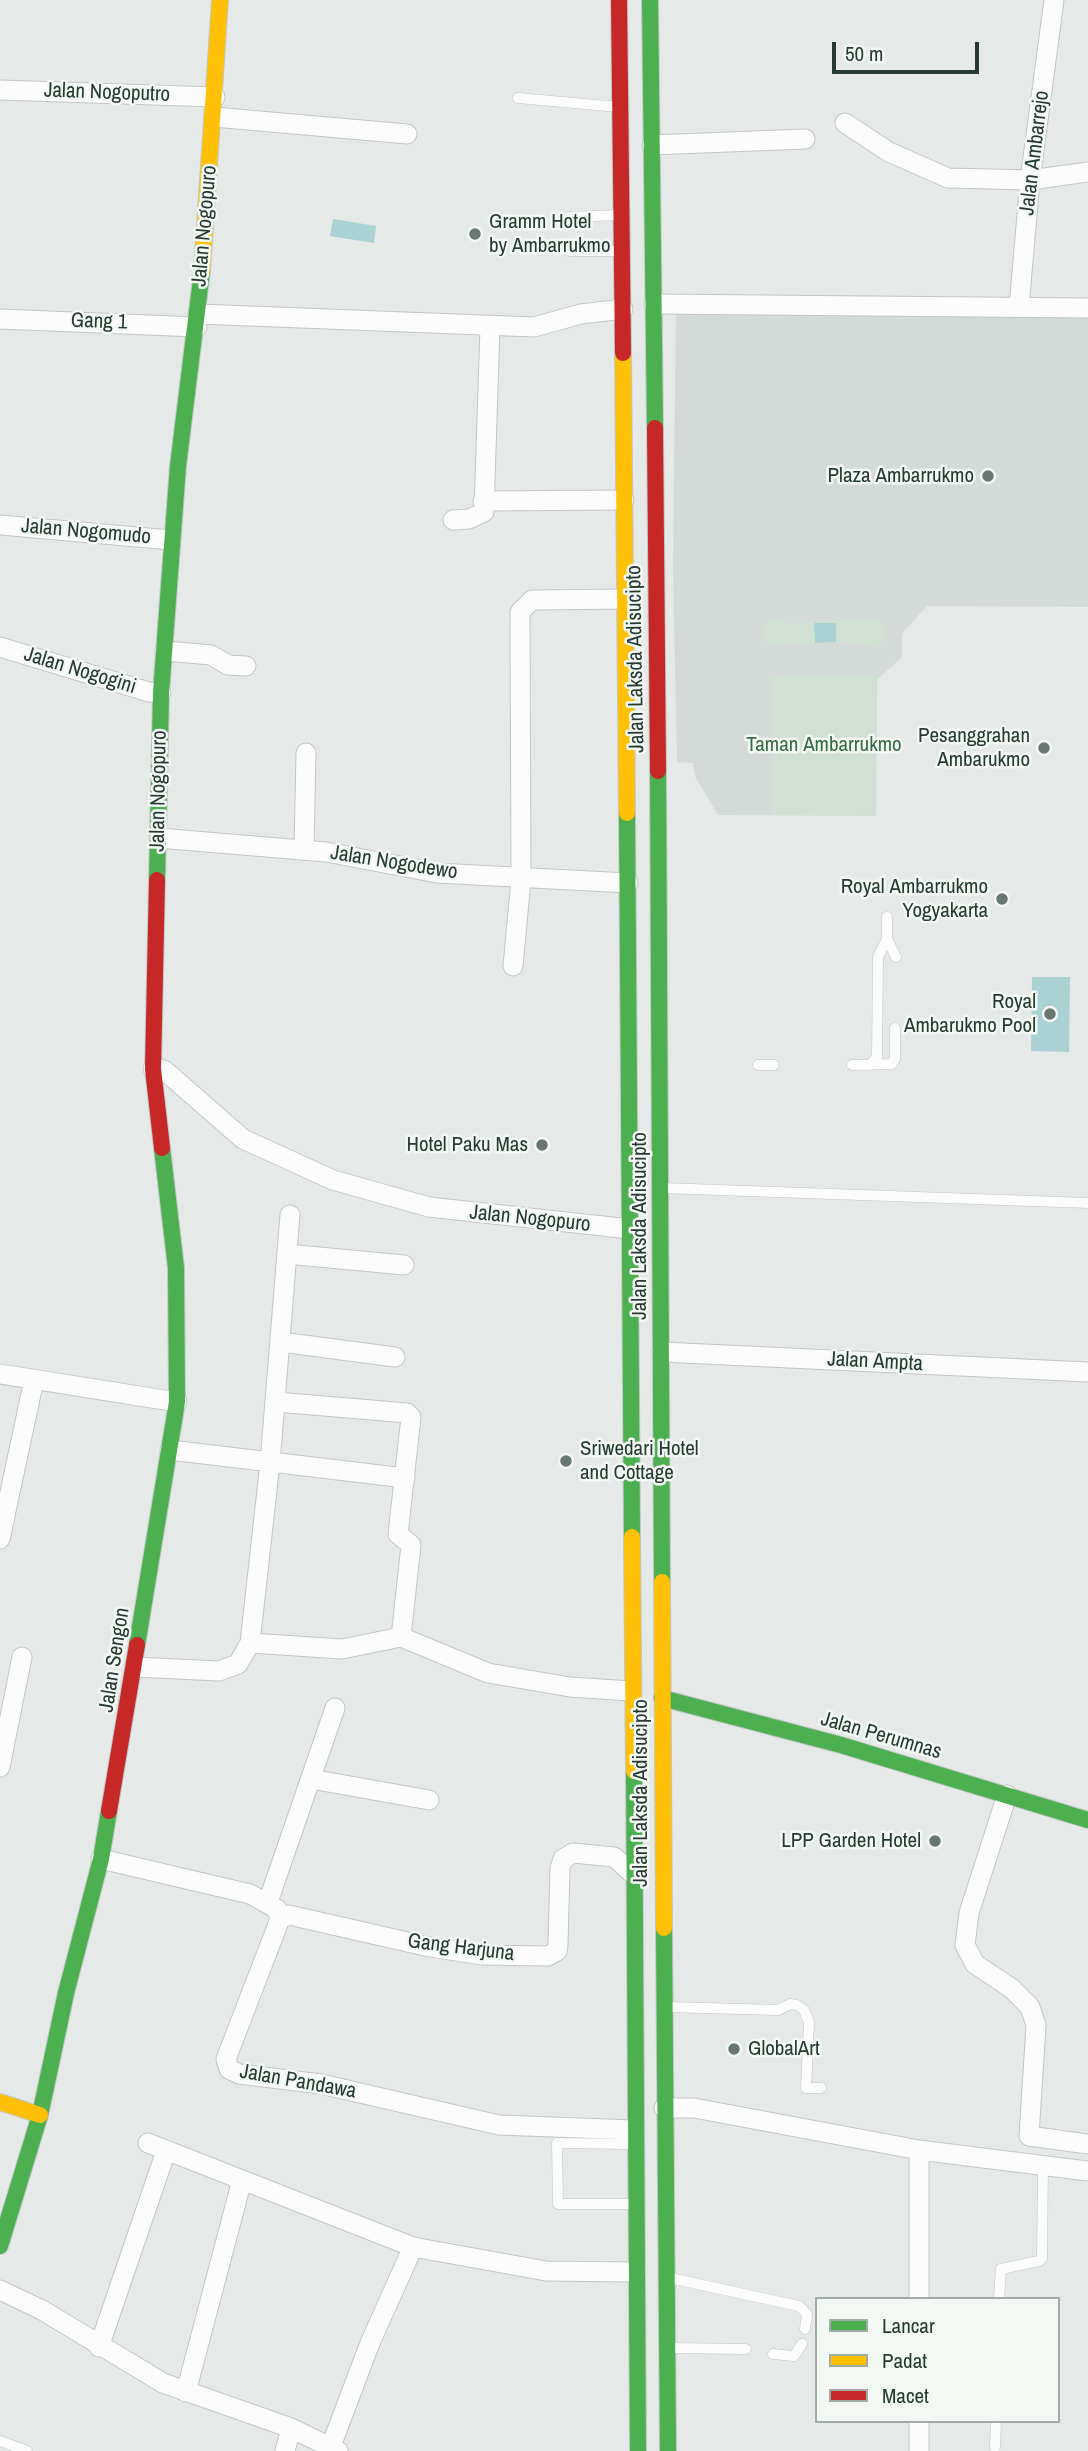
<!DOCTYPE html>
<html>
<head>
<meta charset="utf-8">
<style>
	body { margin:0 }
	#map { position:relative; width:1088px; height:2451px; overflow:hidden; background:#e5e9e7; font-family:"Archivo Narrow",sans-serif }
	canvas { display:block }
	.legend { position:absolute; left:815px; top:2297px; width:245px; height:126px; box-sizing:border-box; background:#f4f8f5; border:2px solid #a1aca7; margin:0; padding:9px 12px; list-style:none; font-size:21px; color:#253b32 }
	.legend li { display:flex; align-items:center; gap:14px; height:35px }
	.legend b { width:35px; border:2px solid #a1aca7 }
	.scale { position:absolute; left:832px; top:42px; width:147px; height:32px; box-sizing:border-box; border:4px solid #253b32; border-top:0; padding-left:9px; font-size:21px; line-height:24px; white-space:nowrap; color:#253b32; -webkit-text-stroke:5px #f4f8f5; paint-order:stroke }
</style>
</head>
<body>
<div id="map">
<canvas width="1088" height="2451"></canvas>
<ul class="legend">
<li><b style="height:9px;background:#4caf50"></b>Lancar</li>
<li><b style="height:9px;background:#ffc107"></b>Padat</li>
<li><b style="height:9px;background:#c62828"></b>Macet</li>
</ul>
<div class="scale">50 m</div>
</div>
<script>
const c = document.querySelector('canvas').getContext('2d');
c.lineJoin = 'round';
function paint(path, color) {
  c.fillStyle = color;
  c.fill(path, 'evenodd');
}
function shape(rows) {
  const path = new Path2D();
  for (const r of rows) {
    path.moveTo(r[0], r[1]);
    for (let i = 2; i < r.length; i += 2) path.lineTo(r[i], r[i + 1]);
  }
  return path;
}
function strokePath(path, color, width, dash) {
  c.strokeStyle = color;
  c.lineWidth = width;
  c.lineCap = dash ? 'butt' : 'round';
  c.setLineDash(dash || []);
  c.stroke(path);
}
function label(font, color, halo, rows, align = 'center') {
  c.font = font + ' "Archivo Narrow",sans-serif';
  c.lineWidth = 5;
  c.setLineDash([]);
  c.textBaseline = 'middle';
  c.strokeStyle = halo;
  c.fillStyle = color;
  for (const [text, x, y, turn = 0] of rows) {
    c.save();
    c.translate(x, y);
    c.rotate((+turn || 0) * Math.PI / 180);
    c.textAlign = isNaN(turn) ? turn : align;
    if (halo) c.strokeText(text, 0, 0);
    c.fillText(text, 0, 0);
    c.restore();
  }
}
paint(shape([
	[676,312,1088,316,1088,607,927,606,902,634,902,657,877,680,876,816,718,815,695,776,693,763,677,762,673,566]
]), '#d4dad7');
paint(shape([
	[775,618,787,623,876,620,883,625,886,634,883,643,875,648,860,642,786,643,773,646,765,642,761,633,766,621],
	[876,675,875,815,772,815,773,676]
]), '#d0e1d3');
paint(shape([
	[333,219,376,226,374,243,330,236],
	[814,623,836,623,836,642,815,643],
	[1032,977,1070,977,1069,1052,1031,1051]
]), '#abd2d3');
const lane = shape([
	[518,98,619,107],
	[569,217,620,215],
	[569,251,618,251],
	[887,939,896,957],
	[758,1065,774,1065],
	[852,1065,892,1064,895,1059,895,1028],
	[870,1065,877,1057,878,957,887,939,887,917],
	[662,1188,1088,1203],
	[667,2007,778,2010,790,2004,797,2005,804,2010,809,2022,806,2088,821,2088],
	[632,2144,557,2143,558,2204,634,2204],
	[670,2278,799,2306,807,2314,805,2329],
	[999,2299,1001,2269,1039,2261,1042,2258,1043,2166],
	[670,2348,746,2349],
	[773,2354,794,2356,802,2344],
	[0,2441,27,2451],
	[995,2447,996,2421]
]);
const street = shape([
	[0,90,215,97],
	[214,117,407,134],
	[845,123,889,152,948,178,1030,180,1088,172],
	[652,145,805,139],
	[654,304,1088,308],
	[1019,307,1030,180,1054,0],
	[198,314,534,327,581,314,623,309],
	[0,319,197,327],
	[483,501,624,500],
	[453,520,469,519,484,512,490,327],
	[0,525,171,540],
	[0,647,149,692,161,693],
	[165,651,211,655,228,665,246,666],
	[159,838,326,852,437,873,628,883],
	[304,849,306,753],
	[513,966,521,880,520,612,532,600,625,599],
	[153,1069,164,1070,243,1139,333,1180,429,1207,630,1229],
	[287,1254,404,1265],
	[281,1342,395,1357],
	[662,1352,1088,1372],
	[0,1374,177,1402],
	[276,1402,407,1413,411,1417,398,1534,411,1545,401,1637],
	[170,1450,405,1478],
	[0,1539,34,1380],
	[250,1643,342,1649,401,1637,488,1673,570,1687,631,1691],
	[135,1667,219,1671,238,1664,250,1643,270,1463,290,1215],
	[0,1767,22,1657],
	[311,1779,429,1800],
	[1007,1795,969,1913,965,1945,975,1964,1011,1988,1030,2007,1036,2025,1029,2136,1088,2144],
	[101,1859,250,1894,277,1909,280,1919,226,2059,229,2069,239,2074,321,2084,499,2125,634,2130],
	[268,1902,335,1708],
	[280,1919,289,1915,425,1946,482,1955,548,1956,557,1951,558,1945,560,1868,563,1859,573,1853,614,1857,632,1873],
	[664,2108,694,2108,919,2150,1088,2171],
	[148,2143,413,2247,546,2271,636,2272],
	[919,2150,919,2299],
	[0,2290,42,2310,163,2383,291,2428,338,2451],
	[99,2347,166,2151],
	[186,2392,242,2180],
	[919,2421,919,2451],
	[331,2446,370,2343,413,2247],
	[285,2451,291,2428]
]);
const fast = shape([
	[650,0,655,428],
	[658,771,662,1582],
	[627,813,632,1537],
	[157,880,161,693,178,466,202,271],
	[137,1645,177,1402,176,1268,162,1148],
	[662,1698,841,1745,1088,1820],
	[634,1771,638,2451],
	[664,1928,668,2451],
	[0,2246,40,2115,66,1993,101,1859,109,1811]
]);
const slow = shape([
	[202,271,220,0],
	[623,353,627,813],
	[632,1537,634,1771],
	[662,1582,664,1928],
	[0,2102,40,2115]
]);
const jam = shape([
	[619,0,623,353],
	[655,428,658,771],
	[157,880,153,1069,162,1148],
	[109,1811,137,1645]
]);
strokePath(lane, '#c2c6c4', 11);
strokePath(street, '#c2c6c4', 21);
strokePath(fast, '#c1c7c4', 18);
strokePath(slow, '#c1c7c4', 18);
strokePath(jam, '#c1c7c4', 18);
strokePath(lane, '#fbfcfb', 10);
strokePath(street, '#fbfcfb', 19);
strokePath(fast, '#4caf50', 16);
strokePath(slow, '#ffc107', 16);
strokePath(jam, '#c62828', 16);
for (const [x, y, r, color] of [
	[475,234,7,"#687871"],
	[988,476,7,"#687871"],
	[1044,748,7,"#687871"],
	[1002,899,7,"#687871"],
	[1050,1014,7,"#687871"],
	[542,1145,7,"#687871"],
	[566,1461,7,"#687871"],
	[935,1841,7,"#687871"],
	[734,2049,7,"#687871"]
]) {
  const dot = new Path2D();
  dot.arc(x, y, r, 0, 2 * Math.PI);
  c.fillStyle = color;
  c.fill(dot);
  strokePath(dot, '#f4f8f5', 2.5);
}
label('21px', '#253b32', '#f4f8f5', [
	["Jalan Nogoputro",107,93,2],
	["Jalan Ambarrejo",1035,153,-83],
	["Jalan Nogopuro",205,226,-85],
	["Gang 1",99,322,2],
	["Jalan Nogomudo",86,532,5],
	["Jalan Laksda Adisucipto",636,659,-91],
	["Jalan Nogogini",80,671,17],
	["Jalan Nogopuro",159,791,-89],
	["Jalan Nogodewo",394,863,9],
	["Jalan Nogopuro",530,1219,6],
	["Jalan Laksda Adisucipto",640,1226,-90],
	["Jalan Ampta",875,1362,3],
	["Jalan Sengon",115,1660,-81],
	["Jalan Perumnas",881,1736,16],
	["Jalan Laksda Adisucipto",641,1793,-90],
	["Gang Harjuna",461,1948,7],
	["Jalan Pandawa",298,2082,10]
]);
label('21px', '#253b32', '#f4f8f5', [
	["Gramm Hotel",489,222,"left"],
	["by Ambarrukmo",489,246,"left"],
	["Plaza Ambarrukmo",974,476],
	["Pesanggrahan",1030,736],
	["Ambarukmo",1030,760],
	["Royal Ambarrukmo",988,887],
	["Yogyakarta",988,911],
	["Royal",1036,1002],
	["Ambarukmo Pool",1036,1026],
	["Hotel Paku Mas",528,1145],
	["Sriwedari Hotel",580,1449,"left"],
	["and Cottage",580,1473,"left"],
	["LPP Garden Hotel",921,1841],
	["GlobalArt",748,2049,"left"]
], 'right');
label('21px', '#346d43', '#f4f8f5', [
	["Taman Ambarrukmo",824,745]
]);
</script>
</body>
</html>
